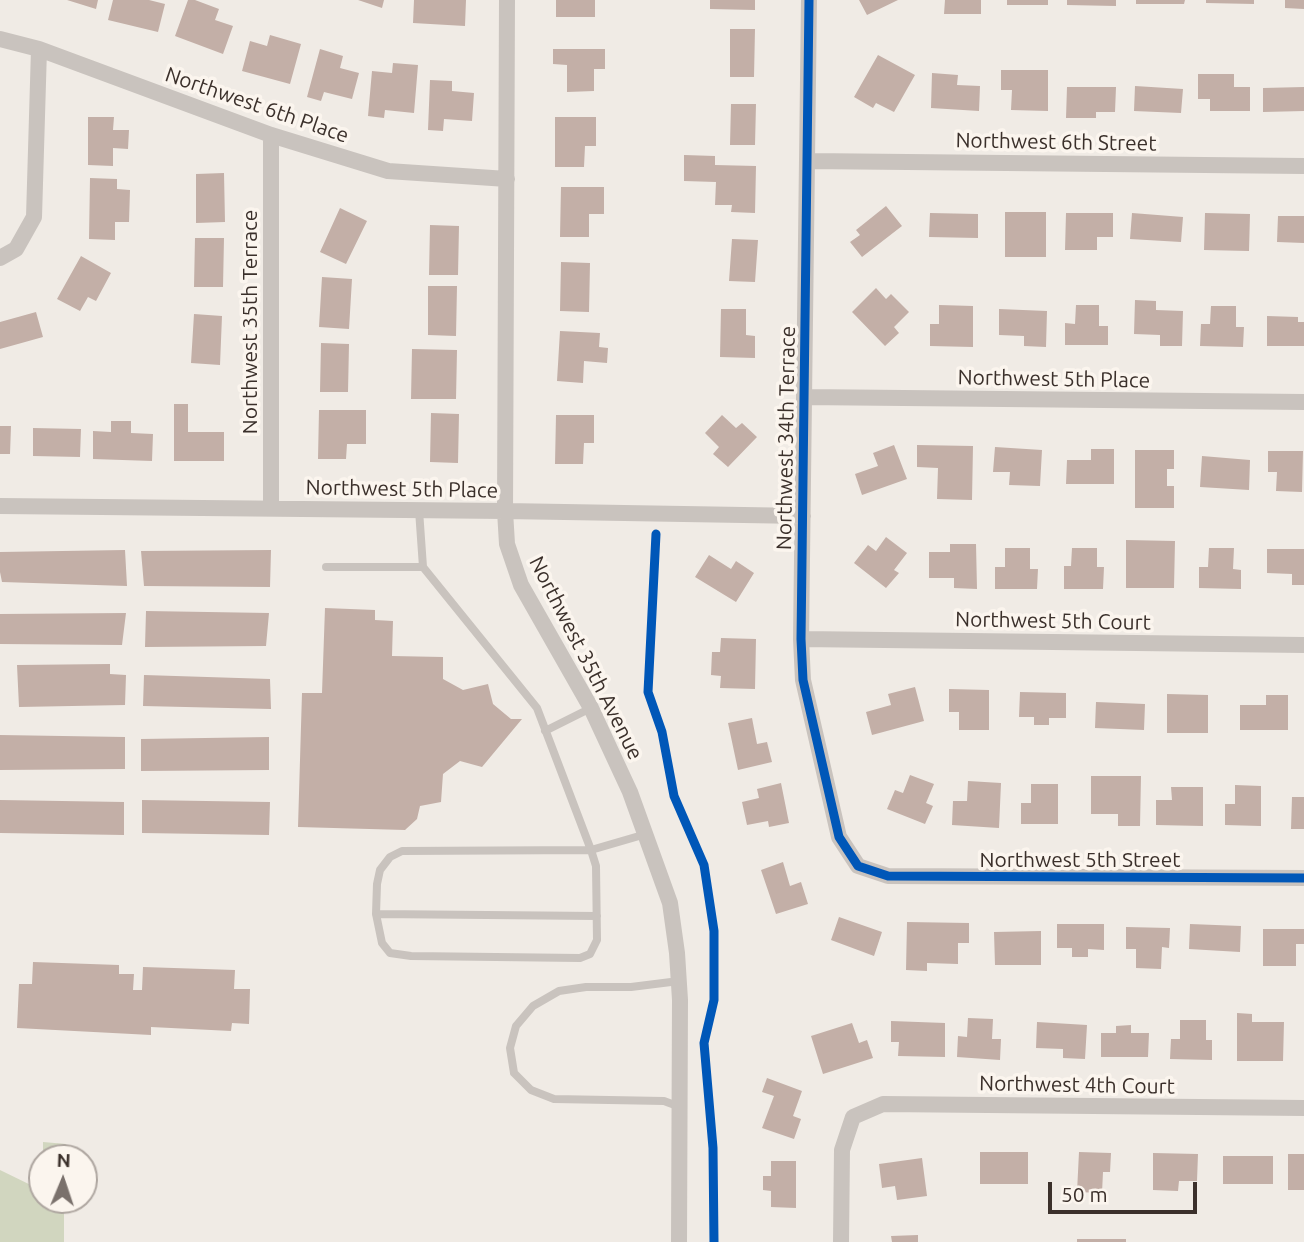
<!DOCTYPE html>
<html>
<head>
<meta charset="utf-8">
<style>
	body { margin:0 }
	#map { position:relative; width:1304px; height:1242px; overflow:hidden; background:#f0ebe5; font-family:Ubuntu,sans-serif }
	canvas { display:block }
	.north { position:absolute; left:28px; top:1144px; width:70px; height:70px; box-sizing:border-box; background:#fbf5ee; border:2px solid #aea6a0; border-radius:50%; rotate:2deg; font-size:19px; font-weight:700; line-height:28px; text-align:center; color:#3b302b }
	.north::after { content:''; display:block; margin:auto; width:24px; height:32px; background:#7a716c; clip-path:polygon(50% 0,100% 100%,50% 72%,0 100%) }
	.scale { position:absolute; left:1048px; top:1182px; width:149px; height:32px; box-sizing:border-box; border:4px solid #3b302b; border-top:0; padding-left:9px; font-size:21px; line-height:24px; white-space:nowrap; color:#3b302b; -webkit-text-stroke:5px #fbf5ee; paint-order:stroke }
</style>
</head>
<body>
<div id="map">
<canvas width="1304" height="1242"></canvas>
<div class="north">N</div>
<div class="scale">50 m</div>
</div>
<script>
const c = document.querySelector('canvas').getContext('2d');
c.lineJoin = 'round';
function paint(path, color) {
  c.fillStyle = color;
  c.fill(path, 'evenodd');
}
function shape(rows) {
  const path = new Path2D();
  for (const r of rows) {
    path.moveTo(r[0], r[1]);
    for (let i = 2; i < r.length; i += 2) path.lineTo(r[i], r[i + 1]);
  }
  return path;
}
function strokePath(path, color, width, dash) {
  c.strokeStyle = color;
  c.lineWidth = width;
  c.lineCap = dash ? 'butt' : 'round';
  c.setLineDash(dash || []);
  c.stroke(path);
}
function label(font, color, halo, rows, align = 'center') {
  c.font = font + ' Ubuntu,sans-serif';
  c.lineWidth = 7;
  c.setLineDash([]);
  c.textBaseline = 'middle';
  c.strokeStyle = halo;
  c.fillStyle = color;
  for (const [text, x, y, turn = 0] of rows) {
    c.save();
    c.translate(x, y);
    c.rotate((+turn || 0) * Math.PI / 180);
    c.textAlign = isNaN(turn) ? turn : align;
    if (halo) c.strokeText(text, 0, 0);
    c.fillText(text, 0, 0);
    c.restore();
  }
}
paint(shape([
	[43,1142,66,1144,65,1158,43,1158],
	[0,1170,41,1190,42,1175,42,1200,64,1200,64,1242,0,1242]
]), '#d1d6bf');
paint(shape([
	[67,0,98,0,96,9],
	[113,0,149,0,165,4,158,32,108,20],
	[188,0,195,0,219,9,215,20,233,26,223,54,175,36],
	[358,0,384,0,382,8],
	[414,0,466,0,465,26,413,23],
	[556,0,595,0,595,17,556,17],
	[710,0,755,0,755,10,710,9],
	[859,0,898,0,867,15],
	[945,0,981,0,981,14,944,14],
	[1007,0,1048,0,1048,5,1007,5],
	[1067,0,1116,0,1116,6,1067,5],
	[1136,0,1185,0,1184,4,1136,4],
	[1206,0,1254,0,1254,4,1206,3],
	[1285,0,1304,0,1304,9,1285,8],
	[730,29,755,29,754,77,730,77],
	[270,35,301,44,290,84,242,71,250,41,267,46],
	[320,49,343,56,340,68,359,73,352,99,324,92,321,101,307,97],
	[553,49,605,49,605,69,594,69,594,91,567,92,567,65,553,64],
	[878,55,915,75,894,112,876,103,873,108,854,97],
	[393,63,418,65,414,113,385,110,384,118,368,116,372,71,392,73],
	[1001,70,1048,70,1048,111,1011,110,1012,90,1001,90],
	[932,73,958,75,957,85,980,86,979,111,931,108],
	[1198,74,1234,74,1234,87,1250,87,1250,111,1210,111,1210,99,1198,99],
	[430,80,452,81,452,91,474,93,472,121,444,119,443,131,428,130],
	[1135,86,1183,89,1181,113,1134,111],
	[1067,87,1116,87,1115,112,1096,112,1096,118,1066,118],
	[1304,87,1304,111,1263,112,1263,88],
	[731,104,756,104,755,145,730,145],
	[88,117,114,117,113,130,129,130,128,149,113,148,113,166,88,165],
	[555,117,596,117,596,146,585,146,584,167,555,167],
	[684,155,715,156,715,165,756,166,755,213,731,212,732,205,715,205,716,182,684,181],
	[224,173,225,222,196,223,196,174],
	[90,178,117,179,117,189,130,190,129,222,115,222,115,240,89,239],
	[561,187,604,187,604,214,589,214,589,237,560,237],
	[886,206,902,226,862,257,850,242,860,235,856,230],
	[340,208,367,221,346,264,320,252],
	[1005,212,1046,212,1046,257,1005,257],
	[930,213,978,214,978,238,929,237],
	[1066,213,1113,213,1113,237,1097,237,1097,250,1065,250],
	[1132,213,1183,217,1181,242,1130,239],
	[1205,213,1250,214,1249,251,1204,250],
	[1278,216,1304,216,1304,243,1277,242],
	[430,225,459,226,458,275,429,275],
	[195,238,224,238,223,287,194,287],
	[732,239,758,240,755,282,729,281],
	[81,256,111,273,96,301,88,297,80,311,57,299],
	[561,262,590,263,589,312,560,311],
	[322,277,352,279,349,329,319,327],
	[428,286,457,286,456,336,428,335],
	[876,288,886,299,891,294,909,312,894,327,899,333,885,346,852,312],
	[1135,300,1156,301,1156,310,1183,311,1182,346,1160,346,1160,335,1134,334],
	[939,305,973,306,973,347,930,346,930,324,939,324],
	[1076,305,1099,305,1099,326,1108,326,1108,345,1065,345,1065,323,1075,324],
	[1211,306,1236,306,1236,327,1244,327,1243,347,1200,346,1201,324,1210,324],
	[721,309,746,309,746,335,755,336,755,358,720,357],
	[999,309,1047,311,1046,347,1024,346,1024,336,999,335],
	[36,312,43,337,0,349,0,322],
	[194,314,222,316,220,365,191,363],
	[1267,316,1298,317,1298,322,1304,322,1304,346,1267,346],
	[560,331,600,333,599,347,608,348,607,363,584,361,583,383,557,381],
	[321,343,349,344,348,392,320,392],
	[412,349,457,350,456,399,411,399],
	[174,404,188,404,188,432,224,432,224,461,174,461],
	[319,410,366,410,366,444,347,444,346,459,318,459],
	[431,413,459,414,458,463,430,462],
	[556,415,594,415,594,443,584,443,583,464,555,464],
	[722,415,736,428,742,423,757,437,728,467,713,454,719,447,705,433],
	[111,421,131,421,131,433,153,434,152,461,93,459,93,431,111,432],
	[0,426,11,426,10,454,0,454],
	[33,428,81,429,80,457,33,456],
	[894,445,907,479,862,495,855,474,878,466,873,453],
	[917,445,973,446,972,500,937,499,938,468,917,467],
	[995,447,1042,450,1040,486,1009,485,1010,472,993,472],
	[1091,449,1114,449,1114,484,1066,484,1067,460,1091,460],
	[1135,450,1174,450,1174,469,1167,469,1167,486,1174,486,1174,508,1135,508],
	[1268,451,1303,451,1302,492,1276,491,1277,472,1268,472],
	[1202,456,1250,460,1249,490,1200,487],
	[886,537,907,553,894,570,899,573,886,588,854,563,868,545,876,551],
	[1126,540,1175,541,1174,588,1126,588],
	[950,544,976,544,977,589,954,588,954,578,929,578,929,552,950,552],
	[1005,548,1030,548,1030,569,1038,569,1037,589,995,589,995,567,1005,567],
	[1072,548,1097,548,1097,567,1104,567,1103,589,1064,589,1064,566,1071,566],
	[1209,548,1234,548,1233,569,1241,570,1241,589,1199,588,1199,567,1208,567],
	[1267,549,1304,549,1304,585,1292,585,1292,574,1267,573],
	[125,550,127,586,2,582,0,572,0,552],
	[271,550,270,587,144,586,141,551],
	[709,555,731,569,736,561,754,573,736,602,695,577],
	[325,608,375,610,375,620,393,621,392,656,443,657,443,679,463,690,488,684,493,704,511,719,522,719,482,767,460,761,443,774,441,802,420,806,417,819,405,830,298,827,302,693,322,693],
	[146,611,269,613,266,646,145,647],
	[126,613,122,645,0,644,0,614],
	[721,638,756,639,755,689,720,688,721,676,711,675,712,652,720,652],
	[110,664,110,674,126,675,125,705,19,707,17,665],
	[144,675,270,679,271,709,143,706],
	[915,687,924,721,872,735,866,712,891,705,888,694],
	[949,689,989,690,989,730,959,730,959,712,949,712],
	[1020,692,1066,693,1066,718,1049,718,1049,725,1034,725,1034,717,1019,717],
	[1167,694,1208,695,1208,733,1167,733],
	[1266,695,1288,695,1288,730,1240,730,1240,705,1266,705],
	[1096,702,1145,704,1144,730,1095,728],
	[752,718,757,744,767,742,772,762,738,770,728,723],
	[0,735,125,737,125,769,0,770],
	[269,737,269,770,141,771,141,739],
	[910,775,934,784,926,803,933,806,925,824,887,809,895,790,903,793],
	[1091,776,1141,776,1140,826,1118,826,1118,814,1091,814],
	[968,781,1001,783,999,828,952,825,953,801,967,801],
	[781,783,789,823,769,827,768,821,747,825,742,802,759,798,757,789],
	[1031,784,1058,784,1058,824,1021,824,1021,803,1031,803],
	[1235,785,1261,786,1261,826,1225,825,1225,804,1235,804],
	[1171,787,1203,787,1203,826,1156,825,1156,800,1172,800],
	[1292,797,1304,797,1304,829,1291,829],
	[0,800,124,802,124,835,0,833],
	[142,800,270,802,269,835,142,833],
	[783,862,790,886,801,882,808,904,776,914,761,870],
	[839,917,882,932,874,956,831,940],
	[907,922,969,923,969,943,958,943,958,964,927,963,927,971,906,970],
	[1057,924,1104,924,1104,950,1088,949,1088,957,1072,957,1072,948,1057,948],
	[1190,924,1241,926,1240,952,1189,949],
	[1126,927,1170,928,1169,948,1162,947,1161,969,1136,968,1136,949,1126,949],
	[1263,929,1304,929,1304,944,1296,944,1296,966,1263,966],
	[1041,931,1041,965,995,965,994,932],
	[33,962,119,965,119,974,134,974,133,990,142,990,143,967,235,970,234,989,250,989,249,1024,232,1023,231,1031,151,1027,151,1035,17,1028,19,984,32,984],
	[1237,1013,1252,1014,1252,1022,1284,1022,1283,1061,1237,1061],
	[968,1018,993,1019,992,1039,1001,1039,1000,1060,957,1057,958,1036,967,1037],
	[1180,1020,1206,1020,1206,1040,1212,1040,1212,1060,1170,1059,1171,1039,1180,1039],
	[891,1021,945,1023,945,1057,898,1056,899,1042,891,1042],
	[1037,1022,1087,1025,1085,1059,1063,1058,1063,1049,1036,1048],
	[852,1023,859,1043,867,1040,873,1058,823,1074,811,1036],
	[1131,1025,1131,1033,1149,1033,1148,1057,1101,1057,1101,1033,1116,1033,1116,1026],
	[767,1078,802,1091,793,1116,801,1119,794,1139,762,1128,774,1096,762,1092],
	[980,1152,1028,1152,1028,1184,980,1184],
	[1079,1152,1111,1153,1110,1172,1103,1172,1102,1193,1077,1192],
	[1153,1153,1198,1154,1197,1181,1179,1181,1178,1191,1153,1190],
	[1288,1154,1304,1154,1304,1190,1288,1190],
	[1223,1156,1273,1156,1273,1184,1223,1184],
	[922,1158,927,1196,897,1200,895,1186,882,1188,879,1164],
	[771,1161,796,1161,796,1208,771,1207,771,1191,763,1190,763,1176,771,1176],
	[918,1235,918,1242,892,1242,891,1236],
	[1077,1239,1126,1239,1126,1242,1077,1242]
]), '#c3afa7');
strokePath(shape([
	[419,510,423,567,537,708,591,850,596,866,597,940,590,954,580,958,411,956,390,953,382,943,376,914,377,884,380,870,390,857,402,851,591,850,646,834],
	[326,567,423,567],
	[545,731,591,708],
	[376,914,597,916],
	[679,981,631,987,586,987,559,991,533,1006,516,1026,510,1048,514,1073,531,1090,554,1099,664,1101,680,1107]
]), '#c9c3be', 8);
strokePath(shape([
	[507,0,505,511,507,544,521,585,591,708,630,792,670,903,677,953,680,1000,679,1242],
	[809,0,801,639,803,680,839,837,858,866,888,876,1304,878],
	[0,39,39,49,271,135,388,171,507,179],
	[808,161,1304,166],
	[0,258,16,249,34,217,39,49],
	[804,397,1304,402],
	[0,506,505,511,803,516],
	[271,508,271,135],
	[801,639,1304,645],
	[841,1242,842,1150,853,1117,883,1104,1304,1108]
]), '#c9c3be', 16);
strokePath(shape([
	[809,0,801,639,803,680,839,837,858,866,888,876,1304,878],
	[656,534,648,692,662,732,674,796,704,865,714,931,714,1000,704,1043,713,1148,714,1242]
]), '#0057b8', 9);
label('21px', '#3b302b', '#fbf5ee', [
	["Northwest 6th Place",257,105,19],
	["Northwest 6th Street",1056,142,1],
	["Northwest 35th Terrace",250,322,-90],
	["Northwest 5th Place",1054,379,1],
	["Northwest 34th Terrace",786,438,-89],
	["Northwest 5th Place",402,489,1],
	["Northwest 5th Court",1053,621,1],
	["Northwest 35th Avenue",586,658,63],
	["Northwest 5th Street",1080,860],
	["Northwest 4th Court",1077,1085,1]
]);
</script>
</body>
</html>
